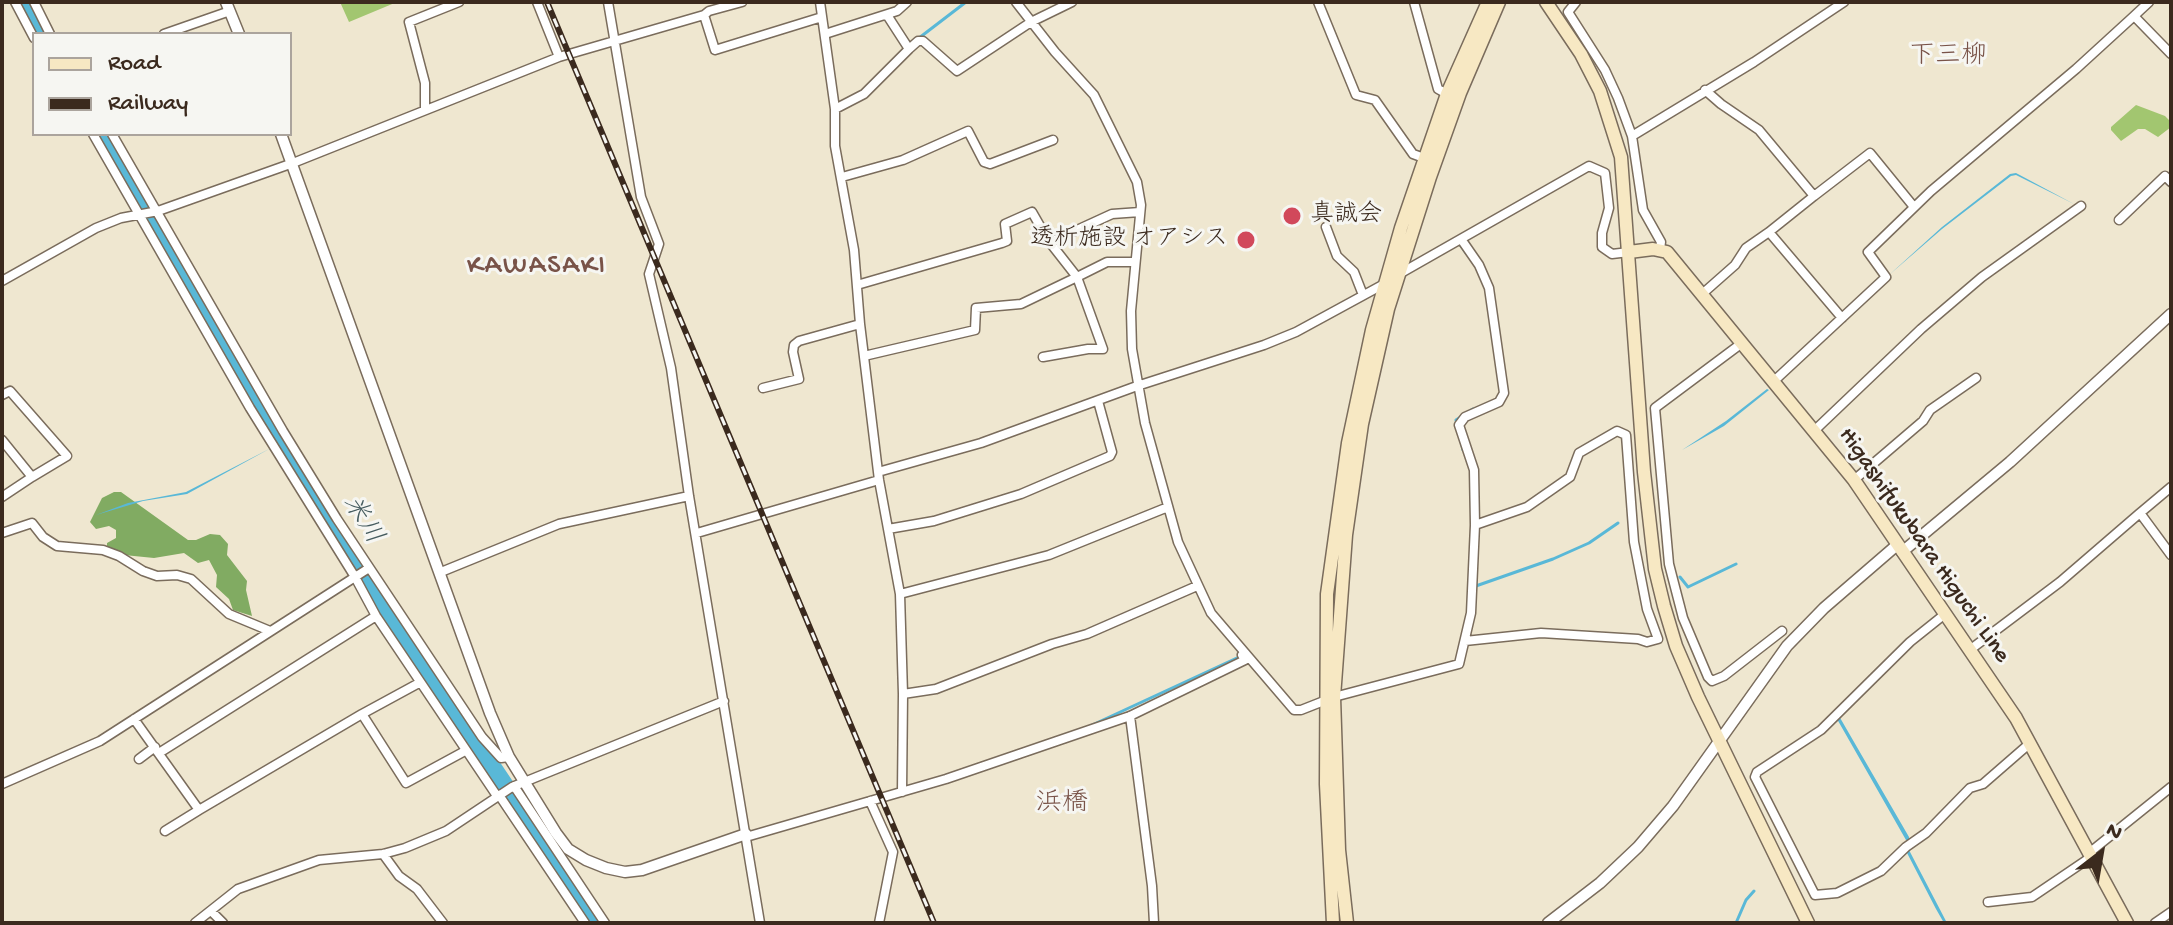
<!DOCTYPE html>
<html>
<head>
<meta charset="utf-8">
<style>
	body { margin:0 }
	#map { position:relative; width:2173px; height:925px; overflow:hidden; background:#efe7d0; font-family:"Gochi Hand",sans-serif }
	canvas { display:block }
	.frame { position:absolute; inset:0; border:4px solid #3b2a1e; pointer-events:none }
	.legend { position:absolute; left:32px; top:32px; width:260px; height:104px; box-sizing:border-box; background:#f6f6f2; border:2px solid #aba49d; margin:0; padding:10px 14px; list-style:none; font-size:24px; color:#3b2a1e }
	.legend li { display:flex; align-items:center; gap:16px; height:40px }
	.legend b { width:40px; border:2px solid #aba49d }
	.north { position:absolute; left:2061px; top:813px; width:80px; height:80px; -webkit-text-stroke:6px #f6f6f2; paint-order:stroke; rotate:31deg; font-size:22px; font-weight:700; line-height:32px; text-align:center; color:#3b2a1e }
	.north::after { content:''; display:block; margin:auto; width:28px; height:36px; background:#3b2a1e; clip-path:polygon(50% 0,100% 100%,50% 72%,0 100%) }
</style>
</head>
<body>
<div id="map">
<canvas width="2173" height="925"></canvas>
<div class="frame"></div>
<ul class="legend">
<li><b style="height:10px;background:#f7e8c3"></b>Road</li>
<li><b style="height:10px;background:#3b2a1e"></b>Railway</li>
</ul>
<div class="north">N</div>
</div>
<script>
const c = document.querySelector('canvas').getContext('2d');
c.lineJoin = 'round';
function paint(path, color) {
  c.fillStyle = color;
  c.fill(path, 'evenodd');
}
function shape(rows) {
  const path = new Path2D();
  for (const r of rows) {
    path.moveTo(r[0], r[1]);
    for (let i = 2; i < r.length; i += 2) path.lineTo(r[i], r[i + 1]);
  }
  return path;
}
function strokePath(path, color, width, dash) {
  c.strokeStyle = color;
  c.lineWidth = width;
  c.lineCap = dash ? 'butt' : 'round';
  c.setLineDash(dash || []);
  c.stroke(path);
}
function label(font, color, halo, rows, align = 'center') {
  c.font = font + ' "Gochi Hand","Klee One",sans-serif';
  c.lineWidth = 6;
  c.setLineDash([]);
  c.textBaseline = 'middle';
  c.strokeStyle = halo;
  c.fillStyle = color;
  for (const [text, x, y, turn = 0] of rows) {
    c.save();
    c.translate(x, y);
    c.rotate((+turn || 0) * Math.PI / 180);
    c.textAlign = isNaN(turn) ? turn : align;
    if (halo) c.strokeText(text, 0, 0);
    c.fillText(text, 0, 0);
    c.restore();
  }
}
paint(shape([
	[340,2,397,2,349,22],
	[2136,105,2165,116,2171,122,2171,127,2158,137,2145,129,2138,129,2121,141,2111,130,2111,127]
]), '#a2c670');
paint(shape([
	[114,492,121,492,188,540,196,540,210,534,220,535,228,544,227,555,247,581,246,590,252,616,233,610,229,599,216,587,217,575,209,560,198,563,184,553,154,558,124,555,107,547,107,543,116,538,116,530,109,526,96,529,90,522,102,498]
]), '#81ab62');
paint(shape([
	[2016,173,2074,204,2016,175,2011,176,1942,229,1889,275,1942,227,2010,174],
	[1767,389,1769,390,1724,426,1682,450,1726,421],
	[271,448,187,494,143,501,96,515,128,503,186,492],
	[1839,716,1909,837,1909,840,1906,840,1837,719],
	[1909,850,1947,923,1944,923,1936,909,1906,851]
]), '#59b8d7');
strokePath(shape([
	[919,38,966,2],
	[1461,246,1466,253],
	[1463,450,1456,420,1473,409],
	[1680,577,1688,587,1736,564],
	[1473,587,1553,559,1589,543,1618,523],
	[1090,726,1239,657],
	[1736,923,1746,900,1754,891]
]), '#59b8d7', 3);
strokePath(shape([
	[24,2,41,34],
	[103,134,222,339,268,423,379,598,597,923]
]), '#59b8d7', 18);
const minor = shape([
	[15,2,34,38],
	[34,2,50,34],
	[537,2,559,57],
	[608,2,641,197,659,244,649,274,671,368,689,496,760,923],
	[742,2,709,11,704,15,715,50,822,17],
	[820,2,835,109,835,146,854,250,860,324,879,480,900,594,903,694,902,792],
	[1016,2,1055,52,1094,95,1137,182,1141,205,1131,311,1132,349,1145,423,1178,542,1211,613,1294,710,1301,710,1334,697,1459,664,1471,613,1475,525,1474,470,1459,425,1465,417,1499,402,1504,393,1489,288,1479,265,1461,239],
	[1318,2,1356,95,1375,100,1413,154,1424,158],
	[1414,2,1438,89,1447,94],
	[1576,2,1568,12,1605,70,1618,98,1632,136,1643,210,1661,242,1660,249],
	[2149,2,2134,16,2171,54],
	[164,34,230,11],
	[825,34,897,11,907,2],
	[909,49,918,41,923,41,957,71,1031,22,1072,2],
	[1705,90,1721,104,1759,130,1814,196,1769,232,1842,318],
	[835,109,864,94,909,49,887,15],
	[425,110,425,83,409,22,459,2],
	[93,134,250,408,355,577,376,616,497,796],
	[112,134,283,431,337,519,482,737,501,758,509,757],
	[1632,136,1754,62,1844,2],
	[842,177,903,160,968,131,984,162,990,164,1053,140],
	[1814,196,1870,153,1914,207],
	[2119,220,2165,176,2171,182],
	[1326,227,1337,256,1354,272,1363,295],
	[1051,242,1112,214,1140,212],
	[1401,273,1589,166,1605,173,1609,208,1602,233,1602,247,1612,254,1629,252],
	[2,281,96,228,121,218,158,211,293,163,559,57,704,15],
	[857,285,1002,243,1007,241,1005,224,1032,212,1048,240,1077,277,1021,304,976,308,975,330,864,356],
	[1701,295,1735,265,1746,248,1769,232],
	[1742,343,1655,408,1669,564,1683,618,1708,677,1712,681,1724,676,1782,631],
	[1043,357,1088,349,1103,349,1077,277,1107,262,1135,262],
	[1774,381,1886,277,1868,252,1931,191,2076,69,2134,16],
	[763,388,799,379,793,352,794,345,799,341,860,324],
	[2,395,10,391,67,456,32,477],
	[1815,430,1921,329,1982,277,2081,206],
	[2,440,32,477,2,497],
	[878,472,981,443,1137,386,1264,345,1296,332,1386,283],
	[1854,480,1923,421,1930,410,1976,378],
	[2171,487,2140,513,2171,555],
	[888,529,934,521,1021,494,1110,456,1112,452,1098,401],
	[2,533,32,523,43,537,57,546,103,550,119,556,143,571,157,576,177,575,191,579,229,614,270,631],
	[697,533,879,480],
	[441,572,559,524,689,496],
	[900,594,1049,555,1168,507],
	[1945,614,1910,642,1821,730,1757,772,1755,777,1815,895,1837,893,1881,871,1906,847,1926,833,1970,788,1983,784,2029,744],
	[1465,641,1541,633,1638,639,1647,642,1658,639,1647,609,1634,542,1626,435,1617,431,1579,453,1570,477,1527,507,1475,525],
	[1971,649,2060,582,2140,513],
	[419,683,362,714,406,783,465,751],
	[903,694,936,689,1052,644,1087,634,1197,586],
	[1130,716,1152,886,1154,923],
	[134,719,199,810,362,714],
	[159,753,376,616],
	[139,759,155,747],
	[2,784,100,741,369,568],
	[514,786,605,923],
	[499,795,585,923],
	[870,801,893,852,879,923],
	[165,831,199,810],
	[746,837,946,779,1130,716,1245,660,1242,655,1244,653],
	[2089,853,2171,787],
	[383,854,399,876,417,889,443,923],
	[1988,902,2032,897,2091,857],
	[211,911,223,923],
	[195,923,238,889,319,860,383,854,405,848,446,831,512,787,724,701],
	[2155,923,2171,912]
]);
const tertiary = shape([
	[226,2,239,34],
	[281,134,490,713,509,757,556,833,568,849,586,860,606,868,625,872,642,870,746,834],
	[1902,552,2010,462,2171,314],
	[1548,923,1600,883,1638,847,1673,806,1787,646,1824,608,1897,545]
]);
const secondary = shape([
	[1546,2,1581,54,1600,91,1621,157,1644,472,1655,569,1664,606,1676,646,1698,697,1808,923],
	[1629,252,1653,249,1667,252,1854,480,2016,718,2127,923],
	[1333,923,1326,784,1327,594,1348,443,1372,330,1401,228,1447,94,1488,2],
	[1347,923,1339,850,1334,697,1346,535,1362,424,1388,309,1430,177,1460,93,1499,2]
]);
strokePath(minor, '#7a6c5c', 11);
strokePath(tertiary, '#7a6c5c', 13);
strokePath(secondary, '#7a6c5c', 15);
strokePath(minor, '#fff', 8);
strokePath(tertiary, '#fff', 10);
strokePath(secondary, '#f7e8c3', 12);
const rail = shape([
	[547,2,934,923]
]);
strokePath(rail, '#3b2a1e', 6);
strokePath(rail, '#f6f6f2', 3, [9]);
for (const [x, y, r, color] of [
	[1292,216,10,"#d1495b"],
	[1246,240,10,"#d1495b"]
]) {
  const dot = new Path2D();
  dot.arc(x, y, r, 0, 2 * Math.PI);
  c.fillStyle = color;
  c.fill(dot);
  strokePath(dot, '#f6f6f2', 3);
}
label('24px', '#3b2a1e', '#f6f6f2', [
	["真誠会",1310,216],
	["透析施設 オアシス",1228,240,"right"]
], 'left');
label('24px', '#3b2a1e', '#f6f6f2', [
	["Higashifukubara Higuchi Line",1923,546,55]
]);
label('26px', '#795348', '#f6f6f2', [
	["下三柳",1948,58],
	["浜橋",1062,805]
]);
label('italic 26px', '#465c5f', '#f6f6f2', [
	["米川",361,521,58]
]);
c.letterSpacing = '2px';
label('28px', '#795348', '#f6f6f2', [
	["KAWASAKI",537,268]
]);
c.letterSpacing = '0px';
</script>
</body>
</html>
